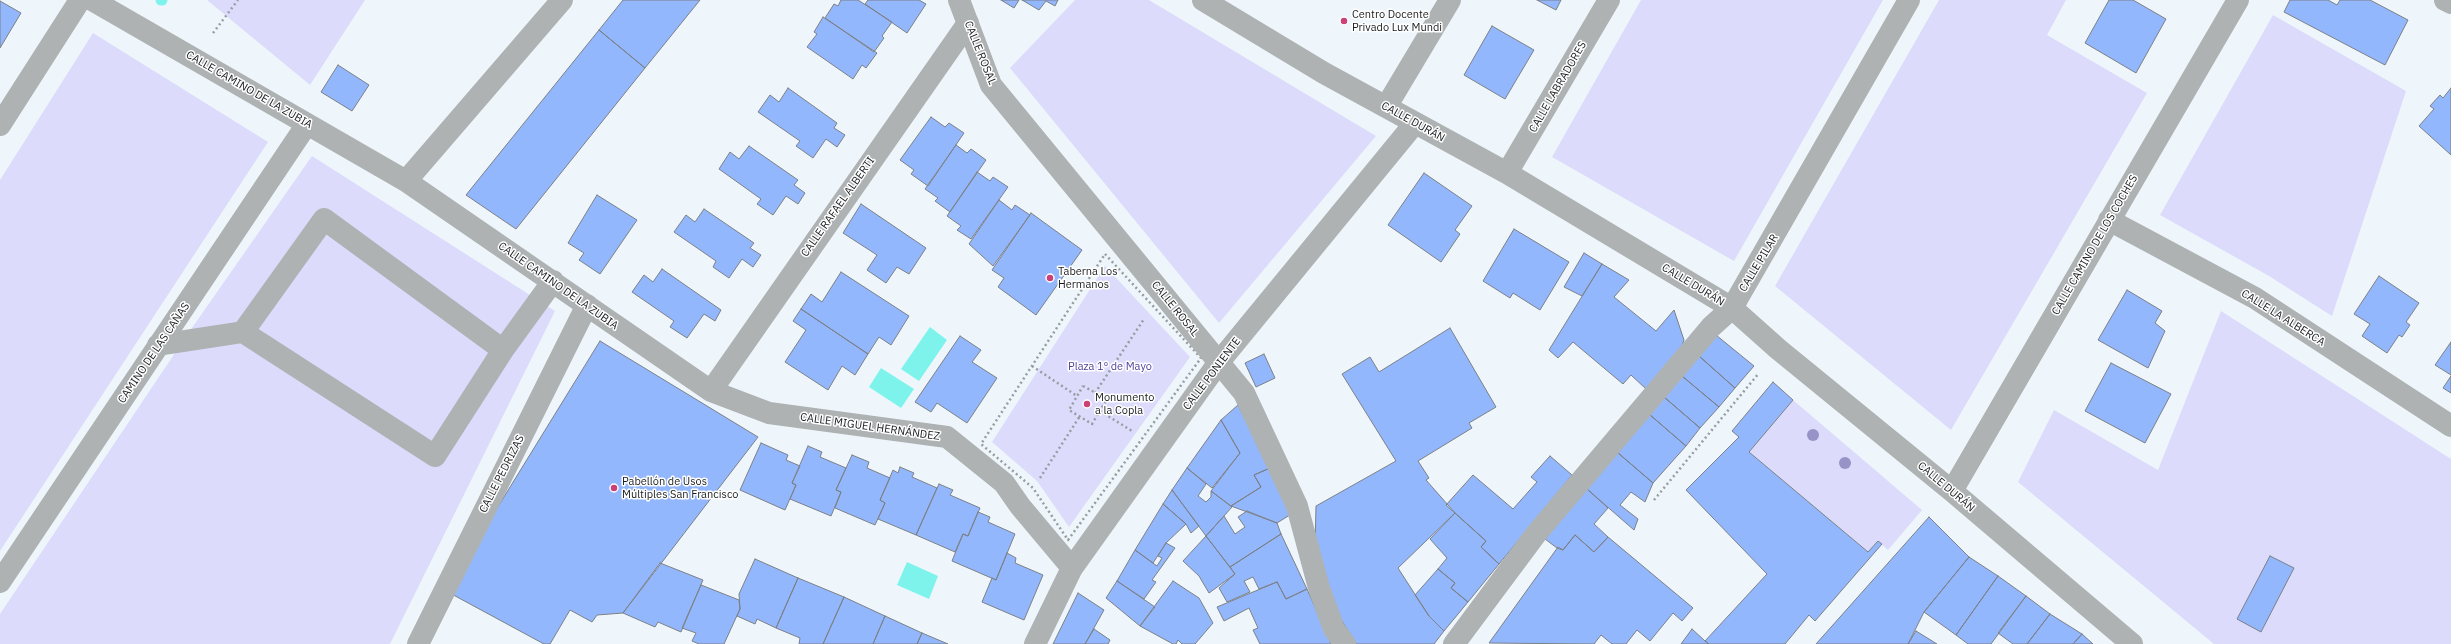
<!DOCTYPE html>
<html>
<head>
<meta charset="utf-8">
<style>
	body { margin:0 }
	canvas { display:block; background:#eef6fb }
</style>
</head>
<body>
<canvas width="2451" height="644"></canvas>
<script>
const c = document.querySelector('canvas').getContext('2d');
c.lineJoin = 'round';
function paint(path, color) {
  c.fillStyle = color;
  c.fill(path, 'evenodd');
}
function shape(rows) {
  const path = new Path2D();
  for (const r of rows) {
    path.moveTo(r[0], r[1]);
    for (let i = 2; i < r.length; i += 2) path.lineTo(r[i], r[i + 1]);
  }
  return path;
}
function strokePath(path, color, width, dash) {
  c.strokeStyle = color;
  c.lineWidth = width;
  c.lineCap = dash ? 'butt' : 'round';
  c.setLineDash(dash || []);
  c.stroke(path);
}
function label(font, color, halo, rows, align = 'center') {
  c.font = font + ' "IBM Plex Sans",sans-serif';
  c.lineWidth = 3;
  c.setLineDash([]);
  c.textBaseline = 'middle';
  c.strokeStyle = halo;
  c.fillStyle = color;
  for (const [text, x, y, turn = 0] of rows) {
    c.save();
    c.translate(x, y);
    c.rotate((+turn || 0) * Math.PI / 180);
    c.textAlign = isNaN(turn) ? turn : align;
    if (halo) c.strokeText(text, 0, 0);
    c.fillText(text, 0, 0);
    c.restore();
  }
}
paint(shape([
	[207,0,365,0,310,85],
	[1075,0,1149,0,1376,136,1219,323,1010,68],
	[1641,0,1883,0,1734,261,1552,157],
	[1939,0,2066,0,2047,35,2147,93,1951,430,1775,286],
	[2273,15,2406,91,2332,316,2269,276,2160,215],
	[93,33,268,142,0,551,0,180],
	[312,156,555,311,390,644,0,644,0,614,187,335],
	[1105,266,1190,357,1069,527,1037,481,992,442],
	[2221,311,2451,459,2451,644,2214,644,2018,482,2054,410,2158,470],
	[1793,400,1922,510,1888,550,1878,541,1868,552,1749,452]
]), '#dcdbfc');
paint(shape([
	[930,327,947,340,919,381,901,369],
	[881,368,914,389,901,408,869,387],
	[907,562,938,576,929,599,897,585]
]), '#7ef3eb');
strokePath(shape([
	[161,0,162,0]
]), '#7ef3eb', 11);
const building = shape([
	[623,0,700,0,645,68,599,30,623,0],
	[841,0,858,0,892,22,882,36,884,38,874,52,825,18,834,4,838,6,841,0],
	[868,0,919,0,926,4,907,33,865,4,868,0],
	[1001,0,1019,0,1014,8,1001,0],
	[1022,0,1058,0,1055,6,1046,1,1039,10,1022,0],
	[1537,0,1561,0,1556,10,1537,0],
	[2109,0,2133,0,2166,19,2136,73,2085,43,2109,0],
	[2290,0,2328,0,2337,5,2340,0,2370,0,2408,20,2385,65,2284,12,2290,0],
	[0,1,21,13,0,48,0,1],
	[823,17,877,53,866,68,862,65,853,79,807,47,817,34,814,32,823,17],
	[1492,26,1534,50,1505,99,1464,75,1492,26],
	[599,30,645,68,516,229,466,195,599,30],
	[338,65,369,85,352,111,321,92,338,65],
	[788,88,837,123,834,128,845,135,837,147,826,139,813,158,796,146,800,141,758,112,770,95,779,102,788,88],
	[2451,88,2451,155,2419,126,2434,109,2430,106,2440,95,2443,98,2451,88],
	[931,117,945,127,949,123,964,133,928,186,911,174,914,170,900,160,931,117],
	[956,145,967,153,971,149,986,160,950,212,935,201,938,198,925,189,956,145],
	[749,146,798,180,794,185,805,193,798,204,786,196,773,215,757,204,761,199,719,169,730,152,739,159,749,146],
	[977,172,990,181,993,177,1008,187,971,239,957,230,961,226,947,216,977,172],
	[1424,173,1472,206,1455,230,1460,234,1441,262,1388,225,1424,173],
	[597,195,637,220,600,274,579,260,584,253,568,243,597,195],
	[999,200,1012,210,1015,205,1030,215,993,266,969,244,999,200],
	[861,204,926,248,909,274,897,267,886,283,867,270,877,255,843,233,861,204],
	[704,209,754,243,750,248,761,255,753,267,742,259,729,278,713,267,716,261,674,232,686,215,695,222,704,209],
	[1031,213,1082,250,1036,315,998,287,1004,278,992,270,1031,213],
	[1514,229,1569,262,1540,310,1513,293,1510,298,1483,281,1514,229],
	[1584,253,1602,264,1582,296,1564,287,1584,253],
	[1602,264,1629,280,1614,297,1656,331,1674,310,1684,340,1681,349,1646,389,1631,375,1623,384,1573,342,1558,358,1549,350,1602,264],
	[662,269,721,310,715,321,704,314,687,338,670,327,674,321,632,292,644,275,653,282,662,269],
	[841,272,909,316,891,345,879,337,868,354,801,309,811,294,822,302,841,272],
	[2379,276,2419,303,2406,322,2410,325,2402,337,2399,335,2387,353,2362,336,2370,324,2354,314,2379,276],
	[2127,290,2162,311,2155,323,2165,331,2148,368,2098,340,2127,290],
	[801,309,868,354,855,375,842,366,828,390,785,362,806,330,793,321,801,309],
	[1450,328,1496,407,1469,423,1472,428,1418,461,1429,478,1426,480,1455,513,1398,568,1429,616,1444,631,1434,644,1356,644,1339,616,1315,547,1316,506,1396,461,1342,374,1370,357,1379,372,1450,328],
	[1716,335,1754,366,1735,388,1699,356,1716,335],
	[960,336,981,350,972,362,997,378,967,423,937,403,931,412,915,402,960,336],
	[600,341,758,437,623,613,597,615,592,622,570,610,550,644,544,644,446,591,600,341],
	[2451,342,2451,375,2435,365,2451,342],
	[1264,354,1275,378,1256,387,1245,363,1264,354],
	[1699,356,1735,388,1719,407,1682,376,1699,356],
	[2111,363,2171,394,2145,443,2085,411,2111,363],
	[1682,376,1719,407,1700,428,1664,397,1682,376],
	[2451,376,2451,393,2443,388,2451,376],
	[1773,382,1793,400,1749,452,1868,552,1878,541,1882,544,1815,621,1809,615,1785,644,1709,644,1705,641,1767,574,1686,490,1739,437,1732,431,1773,382],
	[1664,397,1700,428,1686,446,1649,414,1664,397],
	[1238,405,1270,468,1254,475,1261,487,1231,506,1211,491,1240,453,1221,420,1238,405],
	[1649,414,1686,446,1653,483,1617,452,1649,414],
	[1221,420,1240,453,1212,488,1187,468,1221,420],
	[761,443,788,455,786,460,800,466,792,483,796,485,785,510,740,490,761,443],
	[808,446,822,452,820,457,846,468,836,490,841,492,831,516,790,499,796,485,792,483,808,446],
	[1617,452,1653,483,1645,502,1631,492,1620,505,1638,519,1634,530,1587,489,1617,452],
	[852,455,869,462,867,468,890,478,880,500,885,503,875,525,835,508,841,492,836,490,852,455],
	[1550,456,1572,475,1499,564,1481,547,1486,541,1446,505,1473,475,1513,509,1537,482,1531,477,1550,456],
	[900,467,914,473,912,477,937,488,916,535,878,519,885,503,880,500,893,470,898,473,900,467],
	[1187,468,1206,484,1198,496,1206,502,1211,497,1211,491,1232,507,1206,536,1172,490,1187,468],
	[1270,468,1293,513,1277,523,1231,506,1261,487,1254,475,1270,468],
	[939,484,953,490,950,495,980,508,968,536,963,534,955,552,916,535,939,484],
	[1587,489,1608,508,1594,524,1608,537,1594,552,1575,535,1563,550,1557,548,1545,539,1587,489],
	[1172,490,1199,526,1191,533,1186,524,1163,504,1172,490],
	[1163,504,1186,524,1166,543,1153,563,1135,550,1163,504],
	[1247,511,1277,523,1281,534,1230,567,1206,536,1224,516,1235,534,1245,527,1238,517,1247,511],
	[978,512,990,517,988,522,1015,534,996,580,952,561,963,534,968,536,978,512],
	[1455,513,1486,541,1481,547,1499,564,1468,602,1451,588,1455,583,1438,569,1447,558,1430,539,1455,513],
	[1929,517,1969,557,1924,612,1908,644,1816,644,1929,517],
	[1281,534,1307,589,1286,599,1277,582,1259,589,1253,577,1244,581,1250,592,1227,602,1219,588,1235,574,1230,567,1281,534],
	[1575,535,1594,552,1608,537,1693,608,1682,621,1673,613,1650,641,1637,630,1626,644,1612,644,1601,635,1594,644,1489,643,1558,547,1563,550,1575,535],
	[1206,536,1235,574,1209,593,1199,576,1183,561,1206,536],
	[1166,543,1175,548,1152,580,1156,582,1144,599,1117,581,1135,550,1157,566,1162,558,1158,556,1166,543],
	[1007,553,1016,558,1015,563,1043,575,1024,620,982,602,992,578,996,580,1007,553],
	[2270,556,2294,568,2261,632,2237,619,2270,556],
	[1969,557,1998,576,1956,635,1924,612,1969,557],
	[755,559,798,578,776,628,757,619,755,624,737,616,740,609,739,594,755,559],
	[660,563,703,580,681,632,658,622,655,627,623,613,660,563],
	[1438,569,1455,583,1451,588,1468,602,1444,631,1429,616,1415,595,1438,569],
	[1998,576,2026,596,1991,644,1968,644,1956,635,1998,576],
	[798,578,844,597,823,644,799,644,800,638,776,628,798,578],
	[1117,581,1155,607,1140,626,1106,598,1117,581],
	[1173,581,1199,598,1213,623,1195,644,1182,644,1178,640,1176,644,1173,644,1140,626,1173,581],
	[1277,582,1286,599,1307,589,1331,644,1260,644,1253,630,1258,628,1249,608,1224,621,1217,607,1277,582],
	[701,585,739,600,740,609,724,644,699,644,692,641,696,633,682,628,701,585],
	[1078,593,1104,610,1085,644,1053,644,1078,593],
	[2026,596,2050,614,2027,644,2013,644,1998,633,2026,596],
	[844,597,885,616,873,644,823,644,844,597],
	[2050,614,2082,634,2073,644,2027,644,2050,614],
	[885,616,922,633,917,644,873,644,885,616],
	[1094,629,1110,640,1108,644,1085,644,1094,629],
	[1692,629,1705,641,1709,644,1681,644,1692,629],
	[1916,631,1937,644,1908,644,1916,631],
	[922,633,948,644,917,644,922,633],
	[2082,634,2093,644,2073,644,2082,634]
]);
paint(building, '#93b7fc');
strokePath(building, '#7c8087', 1);
strokePath(shape([
	[213,33,238,0],
	[1105,254,1201,358,1068,540,1033,488,981,444,1105,254],
	[1032,366,1077,396],
	[1083,386,1107,399,1092,424,1069,410,1083,386],
	[1095,393,1144,319],
	[1100,411,1132,431],
	[1040,478,1080,416],
	[1654,500,1759,373]
]), '#979da0', 2.5, [2, 3]);
strokePath(shape([
	[92,0,406,181,711,391,769,413,947,437,1004,483,1020,506,1072,568],
	[959,0,991,85,1244,393,1297,506,1319,588,1334,629,1345,644],
	[1203,0,1324,73,1507,173,1732,308,1778,349,1952,491,2132,644],
	[2445,0,2451,3],
	[1386,107,1450,0],
	[0,125,80,0],
	[1507,173,1609,0],
	[406,181,562,0],
	[2109,220,2255,298,2451,426],
	[243,332,435,456,503,350],
	[158,345,243,332,324,219,503,350,553,281],
	[711,391,968,23],
	[1952,491,2238,0],
	[0,582,307,124],
	[418,644,587,305],
	[1035,644,1072,568,1219,362,1415,123],
	[1454,644,1536,534,1711,327,1732,308,1909,0]
]), '#aeb2b3', 22);
c.fillStyle = '#9893c6';
for (const [x, y] of [
	[1813,435],
	[1845,463]
]) {
  c.beginPath();
  c.arc(x, y, 6, 0, 2 * Math.PI);
  c.fill();
}
for (const [x, y, r, color] of [
	[1344,21,4,"#cb4177"],
	[1050,278,4,"#cb4177"],
	[1087,404,4,"#cb4177"],
	[614,488,4,"#cb4177"]
]) {
  const dot = new Path2D();
  dot.arc(x, y, r, 0, 2 * Math.PI);
  c.fillStyle = color;
  c.fill(dot);
  strokePath(dot, '#fff', 1.5);
}
label('11px', '#181b1d', '#fff', [
	["Centro Docente",1352,15],
	["Privado Lux Mundi",1352,28],
	["Taberna Los",1058,272],
	["Hermanos",1058,285],
	["Monumento",1095,398],
	["a la Copla",1095,411],
	["Pabellón de Usos",622,482],
	["Múltiples San Francisco",622,495]
], 'left');
label('11px', '#181b1d', '#fff', [
	["CALLE ROSAL",980,53,68],
	["CALLE LABRADORES",1558,87,-60],
	["CALLE CAMINO DE LA ZUBIA",249,90,30],
	["CALLE DURÁN",1413,122,29],
	["CALLE RAFAEL ALBERTI",838,207,-55],
	["CALLE CAMINO DE LOS COCHES",2095,245,-60],
	["CALLE PILAR",1759,263,-59],
	["CALLE DURÁN",1693,285,31],
	["CALLE CAMINO DE LA ZUBIA",558,286,35],
	["CALLE ROSAL",1175,309,51],
	["CALLE LA ALBERCA",2283,318,32],
	["CAMINO DE LAS CAÑAS",154,353,-56],
	["CALLE PONIENTE",1212,374,-53],
	["CALLE MIGUEL HERNÁNDEZ",870,427,8],
	["CALLE PEDRIZAS",502,474,-63],
	["CALLE DURÁN",1946,487,40]
]);
label('11px', '#51429a', '#fff', [
	["Plaza 1º de Mayo",1110,367]
]);
</script>
</body>
</html>
